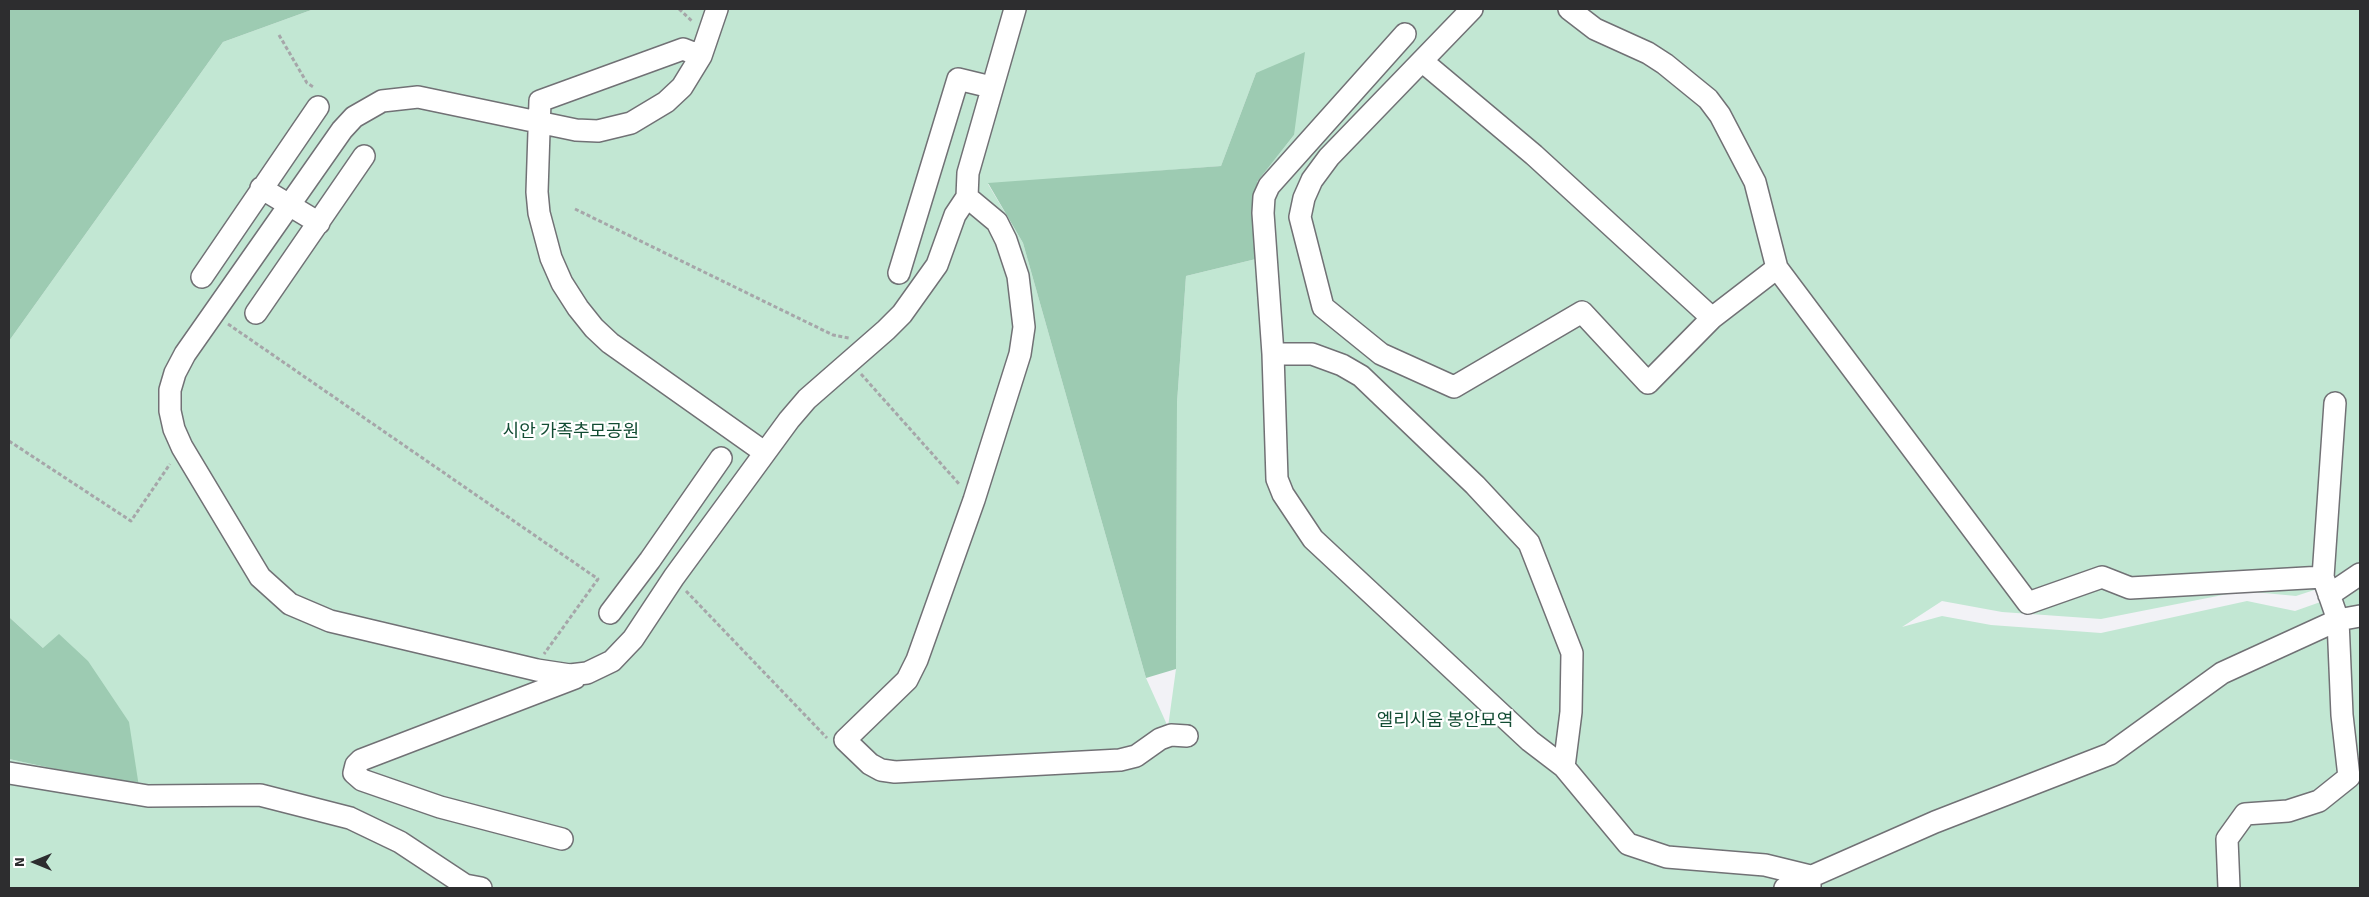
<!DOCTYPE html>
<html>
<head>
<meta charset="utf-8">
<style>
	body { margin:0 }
	#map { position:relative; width:2369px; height:897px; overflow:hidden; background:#f2f2f6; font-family:Signika,sans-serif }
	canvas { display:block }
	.frame { position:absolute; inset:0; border:10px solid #2d2d2f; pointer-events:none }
	.north { position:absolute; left:10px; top:837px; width:50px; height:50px; -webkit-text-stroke:4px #fff; paint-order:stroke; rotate:270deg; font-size:14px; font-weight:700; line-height:20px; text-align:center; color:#2d2d2f }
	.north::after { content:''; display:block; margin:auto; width:18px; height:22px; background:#2d2d2f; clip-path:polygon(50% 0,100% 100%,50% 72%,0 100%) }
</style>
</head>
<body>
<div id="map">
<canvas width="2369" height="897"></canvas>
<div class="frame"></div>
<div class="north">N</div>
</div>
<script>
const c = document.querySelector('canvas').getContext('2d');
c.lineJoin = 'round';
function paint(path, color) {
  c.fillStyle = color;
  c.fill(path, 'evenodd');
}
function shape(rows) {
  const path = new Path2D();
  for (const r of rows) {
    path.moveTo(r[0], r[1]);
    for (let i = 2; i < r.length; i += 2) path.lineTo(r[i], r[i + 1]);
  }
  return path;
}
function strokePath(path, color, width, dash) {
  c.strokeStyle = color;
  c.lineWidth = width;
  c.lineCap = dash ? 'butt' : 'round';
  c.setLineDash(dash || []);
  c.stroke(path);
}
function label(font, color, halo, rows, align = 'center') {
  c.font = font + ' Signika,"Noto Sans KR",sans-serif';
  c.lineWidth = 4.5;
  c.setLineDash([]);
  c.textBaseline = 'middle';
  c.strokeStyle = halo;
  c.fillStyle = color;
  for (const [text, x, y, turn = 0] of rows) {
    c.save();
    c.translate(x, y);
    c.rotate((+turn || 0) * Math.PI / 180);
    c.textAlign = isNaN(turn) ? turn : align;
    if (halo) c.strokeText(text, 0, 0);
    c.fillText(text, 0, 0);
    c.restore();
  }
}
paint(shape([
	[314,9,2360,9,2360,575,2296,596,2243,591,2101,619,2002,612,1942,601,1902,627,1942,616,1991,625,2101,633,2247,601,2295,611,2360,588,2360,888,9,888,9,759,138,786,43,648,9,617,9,341,223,42],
	[1256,73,1294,135,1257,182,1260,258,1186,276,1177,403,1176,669,1168,727,1146,678,1023,243,988,184,1221,166]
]), '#c2e7d3');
paint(shape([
	[9,9,314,9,223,42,9,341],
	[1305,52,1294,135,1257,182,1260,258,1186,276,1177,403,1176,669,1146,678,1023,243,988,183,1221,166,1256,73],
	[9,617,43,648,59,634,88,661,129,722,139,787,9,759]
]), '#9dcbb2');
const minor = shape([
	[717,9,701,56,682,87,666,102,631,123,598,131,576,130,418,97,382,101,354,117,342,130,185,354,175,373,170,390,170,411,174,429,182,447,260,577,290,604,330,621,537,670,570,675,587,673,612,661,633,639,674,577,789,420,807,399,886,330,902,314,937,265,955,215,967,197,968,173,1015,9],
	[1472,9,1329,157,1312,180,1304,198,1300,217,1323,307,1381,354,1454,387,1582,312,1648,383,1712,318,1777,268,2028,603,2102,577,2130,588,2323,577],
	[1569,9,1595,29,1648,53,1665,64,1708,99,1720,115,1755,182,1777,268],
	[1405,34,1269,186,1264,197,1263,213,1273,354,1277,479,1283,494,1313,539,1530,741,1564,767,1628,844,1667,857,1765,865,1810,876,1810,888],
	[701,56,683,49,540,101,537,192,539,213,551,258,562,283,578,308,594,328,610,343,764,452],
	[1422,61,1534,155,1712,318],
	[261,188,319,223],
	[967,197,997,222,1006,240,1018,276,1024,327,1020,354,974,500,917,660,907,680,845,740,870,764,881,770,895,772,1120,760,1136,756,1160,739,1171,735,1187,736],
	[899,273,958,79,991,87],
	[202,277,318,107],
	[256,313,364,156],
	[1273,354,1312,354,1342,365,1361,376,1475,485,1529,543,1572,653,1571,712,1564,767],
	[2329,595,2360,574],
	[610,613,650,560,721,458],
	[9,773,148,796,260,795,350,818,400,842,465,885,481,888],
	[562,839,440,807,362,780,354,773,356,765,361,760,575,678],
	[1785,888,1935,822,2110,754,2222,673,2338,620,2360,616],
	[2229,888,2227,839,2245,814,2288,811,2319,801,2349,777,2342,715,2338,620,2323,577,2335,403]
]);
strokePath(minor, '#717175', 24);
strokePath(shape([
	[679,9,693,22],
	[279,35,307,83,315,88],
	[575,209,833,335,849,338],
	[228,324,598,579,544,654],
	[861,374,960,485],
	[9,441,131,521,170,464],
	[686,591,827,738]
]), '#a6a6a9', 3, [4, 2.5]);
strokePath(minor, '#fff', 21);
label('18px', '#124c33', '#fff', [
	["시안 가족추모공원",571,432],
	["엘리시움 봉안묘역",1445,721]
]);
</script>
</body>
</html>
